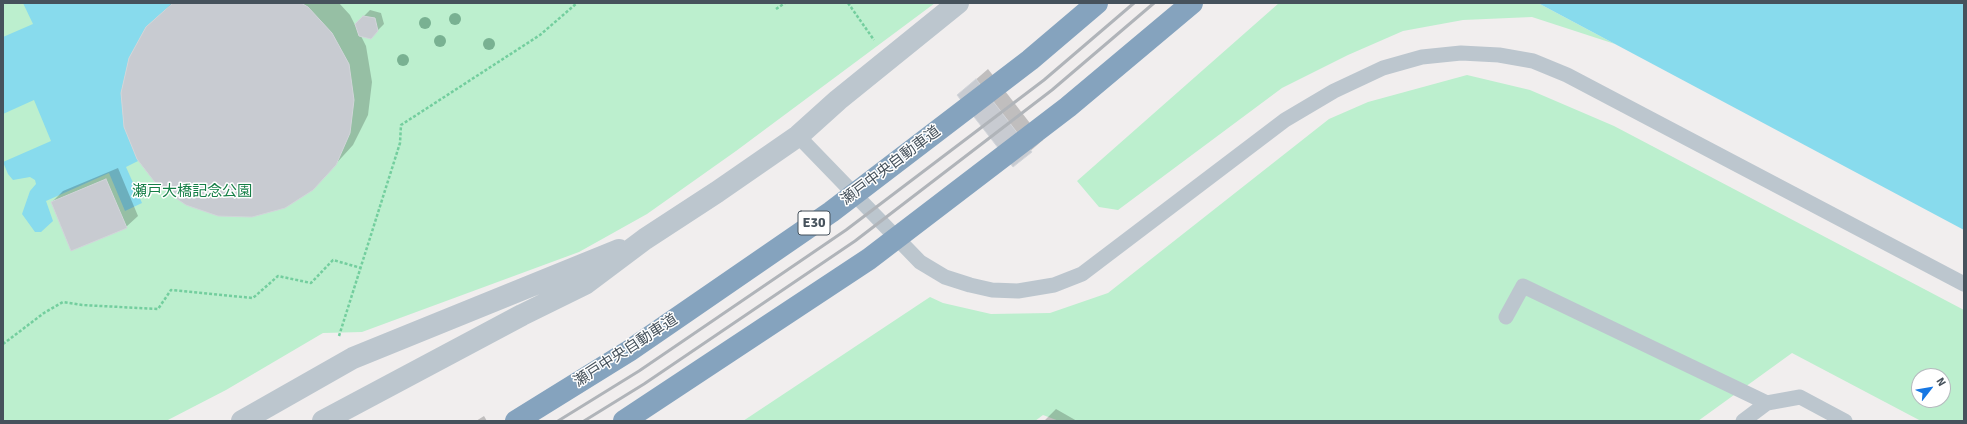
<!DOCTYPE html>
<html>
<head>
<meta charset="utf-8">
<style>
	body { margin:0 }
	#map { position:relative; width:1967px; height:424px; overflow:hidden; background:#f1eeee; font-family:Signika,sans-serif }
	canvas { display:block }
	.frame { position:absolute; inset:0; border:4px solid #46525c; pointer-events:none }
	.north { position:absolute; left:1911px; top:368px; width:40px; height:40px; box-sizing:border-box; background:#fff; border:1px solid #b5babe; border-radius:50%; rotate:59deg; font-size:11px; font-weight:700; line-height:16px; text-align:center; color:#46525c }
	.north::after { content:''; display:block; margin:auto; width:14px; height:18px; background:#1777e3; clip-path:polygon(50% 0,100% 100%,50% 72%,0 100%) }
</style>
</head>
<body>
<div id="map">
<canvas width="1967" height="424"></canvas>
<div class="frame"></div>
<div class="north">N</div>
</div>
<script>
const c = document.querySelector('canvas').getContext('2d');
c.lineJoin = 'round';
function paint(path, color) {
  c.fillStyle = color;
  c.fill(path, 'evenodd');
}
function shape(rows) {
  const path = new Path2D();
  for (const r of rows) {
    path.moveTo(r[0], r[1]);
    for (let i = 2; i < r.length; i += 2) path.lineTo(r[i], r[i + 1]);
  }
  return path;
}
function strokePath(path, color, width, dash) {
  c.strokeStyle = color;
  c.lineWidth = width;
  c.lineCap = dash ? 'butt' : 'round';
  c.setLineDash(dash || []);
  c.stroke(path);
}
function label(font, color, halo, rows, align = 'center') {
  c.font = font + ' Signika,"Noto Sans JP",sans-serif';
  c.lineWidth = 3;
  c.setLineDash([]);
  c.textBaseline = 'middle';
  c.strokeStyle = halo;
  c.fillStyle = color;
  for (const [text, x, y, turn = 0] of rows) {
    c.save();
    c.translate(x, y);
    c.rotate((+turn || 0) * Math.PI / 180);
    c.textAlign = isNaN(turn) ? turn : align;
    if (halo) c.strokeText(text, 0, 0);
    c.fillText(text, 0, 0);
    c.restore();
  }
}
paint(shape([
	[3,3,935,3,736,151,647,214,579,252,362,332,323,333,226,390,166,421,3,421],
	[1279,3,1538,3,1615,44,1532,17,1463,20,1403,31,1348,55,1282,88,1118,210,1099,207,1077,181],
	[1467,75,1530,90,1614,126,1964,310,1964,421,1921,421,1792,353,1698,421,1059,421,1043,415,1035,421,743,421,930,297,943,303,991,314,1050,313,1108,293,1329,119,1368,102],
	[1919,376,1943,376,1943,400,1919,400]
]), '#bcefce');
paint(shape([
	[23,3,173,3,146,27,129,58,121,93,124,127,138,161,126,167,142,203,125,211,109,173,46,201,53,221,41,232,35,232,22,214,30,191,36,184,35,180,30,177,13,180,8,174,3,162,51,141,34,100,3,114,3,37,33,24],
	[1538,3,1964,3,1964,230,1615,44]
]), '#88dbed');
paint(shape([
	[172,3,339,3,350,15,355,25,370,10,381,13,384,24,377,31,361,36,366,46,372,82,368,115,353,145,313,189,147,28],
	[988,69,1043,140,1013,166,958,95],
	[118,168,138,216,126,227,52,202,63,191],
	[1056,409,1077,421,1044,421],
	[484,416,487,421,476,421]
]), '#0003');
const building = shape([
	[173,3,301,3,308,7,332,33,349,64,354,100,350,133,336,165,313,190,285,208,252,217,218,216,186,205,157,185,137,159,124,127,121,93,129,58,146,27,173,3],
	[363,16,375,18,378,31,371,39,359,36,355,24,363,16],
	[976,79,1032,152,1013,167,957,95,976,79],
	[106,179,127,228,71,251,51,202,106,179]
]);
paint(building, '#c8cbd1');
strokePath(building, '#d2d5da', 1);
strokePath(shape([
	[848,3,874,40],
	[776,9,785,3],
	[339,336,400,143,401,125,540,35,577,3],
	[3,344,44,313,63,302,82,305,158,309,171,290,253,298,278,276,311,283,333,260,361,268]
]), '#73ce9e', 2.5, [3, 2]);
strokePath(shape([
	[798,136,920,262,945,277,970,285,992,290,1018,291,1054,285,1082,274,1285,120,1334,91,1383,68,1422,57,1461,53,1499,55,1533,61,1567,75,1964,284],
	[1506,317,1523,286,1767,403],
	[1743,421,1767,403,1800,397,1845,421]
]), '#bcc6ce', 15);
strokePath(shape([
	[242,421,353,358,619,250],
	[323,421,522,315,585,284,645,239,717,192,798,136,838,100,958,3]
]), '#bcc6ce', 22);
strokePath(shape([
	[516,421,629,351,831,212,1030,60,1097,3],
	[624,421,869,259,1068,107,1192,3]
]), '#85a3be', 22);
strokePath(shape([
	[558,421,639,371,846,230,1044,80,1134,3],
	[584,421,644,384,855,241,1052,90,1154,3]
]), '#b0b4b9', 3);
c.fillStyle = '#79b192';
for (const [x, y] of [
	[455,19],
	[425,23],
	[440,41],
	[489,44],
	[403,60]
]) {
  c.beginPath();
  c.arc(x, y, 6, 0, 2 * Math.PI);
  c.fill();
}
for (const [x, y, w] of [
	[814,223,32]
]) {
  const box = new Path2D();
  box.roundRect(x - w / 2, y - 12, w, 24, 3);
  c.fillStyle = '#fff';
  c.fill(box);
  strokePath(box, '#46525c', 1);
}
label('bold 14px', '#46525c', null, [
	["E30",814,223]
]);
label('15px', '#46525c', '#fff', [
	["瀬戸中央自動車道",891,166,-37],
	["瀬戸中央自動車道",626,351,-33]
]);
label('15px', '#167f47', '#fff', [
	["瀬戸大橋記念公園",192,192]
]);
</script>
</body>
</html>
